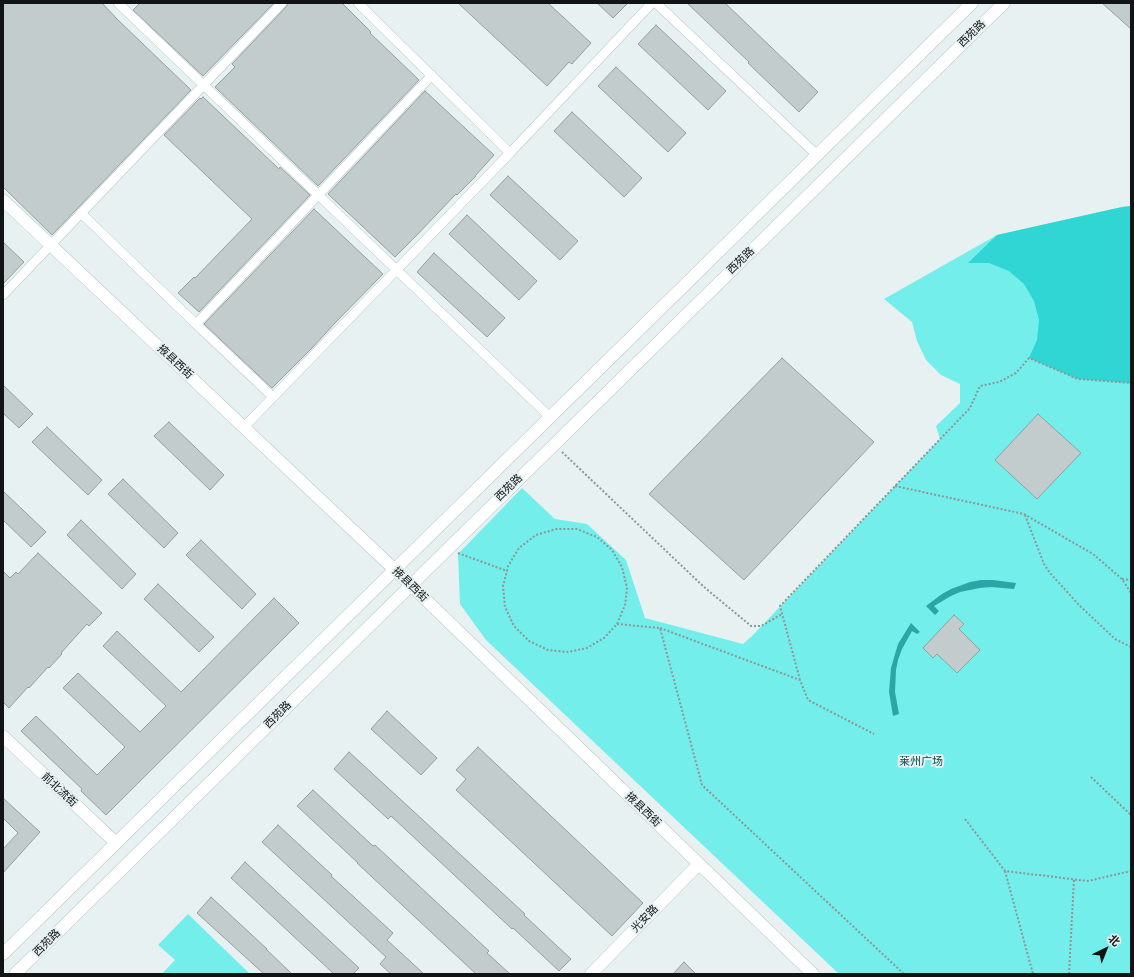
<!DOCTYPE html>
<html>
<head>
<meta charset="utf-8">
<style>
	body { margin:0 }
	#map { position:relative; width:1134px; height:977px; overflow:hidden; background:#e7f1f1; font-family:"Archivo Narrow","Noto Sans SC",sans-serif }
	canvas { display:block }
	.frame { position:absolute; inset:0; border:4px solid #101414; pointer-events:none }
	.north { position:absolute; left:1086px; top:929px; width:40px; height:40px; -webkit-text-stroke:3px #e7f1f1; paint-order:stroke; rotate:43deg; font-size:11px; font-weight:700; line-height:16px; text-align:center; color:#101414 }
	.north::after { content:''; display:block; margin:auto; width:14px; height:18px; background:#101414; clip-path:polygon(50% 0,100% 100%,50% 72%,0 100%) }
</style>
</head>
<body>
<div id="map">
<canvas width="1134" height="977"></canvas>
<div class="frame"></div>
<div class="north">北</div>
</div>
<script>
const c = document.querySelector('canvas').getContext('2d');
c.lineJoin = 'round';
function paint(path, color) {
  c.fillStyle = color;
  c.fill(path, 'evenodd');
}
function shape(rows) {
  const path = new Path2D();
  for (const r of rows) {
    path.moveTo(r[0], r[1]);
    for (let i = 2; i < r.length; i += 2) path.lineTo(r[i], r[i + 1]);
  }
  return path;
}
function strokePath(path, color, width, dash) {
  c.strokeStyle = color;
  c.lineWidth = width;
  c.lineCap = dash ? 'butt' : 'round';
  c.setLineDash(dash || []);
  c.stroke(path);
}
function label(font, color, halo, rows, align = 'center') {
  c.font = font + ' "Archivo Narrow","Noto Sans SC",sans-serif';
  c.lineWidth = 4;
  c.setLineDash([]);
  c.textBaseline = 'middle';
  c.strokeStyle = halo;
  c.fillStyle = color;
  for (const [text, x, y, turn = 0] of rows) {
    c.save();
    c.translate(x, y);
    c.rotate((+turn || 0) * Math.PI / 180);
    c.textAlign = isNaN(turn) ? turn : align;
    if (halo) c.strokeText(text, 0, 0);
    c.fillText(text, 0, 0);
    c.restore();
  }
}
paint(shape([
	[1131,206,1131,974,839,974,486,640,460,604,458,554,522,488,555,519,587,524,626,560,645,618,743,644,752,636,940,439,936,426,960,403,960,384,941,375,926,360,917,341,912,322,884,299,997,235,1122,207],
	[188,914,250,974,162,974,175,960,158,945]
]), '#73eeeb');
paint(shape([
	[1131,206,1131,383,1078,379,1029,358,1037,340,1039,320,1034,301,1024,284,1009,271,989,263,968,263,997,235,1122,207]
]), '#2fd6d3');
paint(shape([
	[981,580,993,580,1016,583,1014,589,991,587,980,588,960,592,951,596,934,606,939,611,935,615,926,606,942,594,951,589,970,582],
	[911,623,920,632,917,634,912,631,902,649,898,660,896,670,895,692,899,714,893,716,889,692,891,668,898,644]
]), '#2ca6a4');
const building = shape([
	[5,3,102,3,118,20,191,90,52,235,3,187,3,5,5,3],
	[140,3,274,3,203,76,133,10,140,3],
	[288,3,342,3,371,32,370,33,419,80,318,186,215,87,235,67,232,64,286,7,288,3],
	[458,3,548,3,591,43,572,64,569,62,547,86,458,3],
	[597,3,628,3,613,18,597,3],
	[687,3,725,3,818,92,799,112,748,63,749,62,687,3],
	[1102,3,1131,3,1131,29,1102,3],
	[656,25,726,91,708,110,638,44,656,25],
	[616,67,686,133,668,152,598,86,616,67],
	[425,91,494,155,475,176,476,176,457,195,456,194,416,236,395,257,328,194,425,91],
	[203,97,279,169,280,167,310,195,199,312,178,293,194,277,195,278,252,219,164,135,200,98,201,99,203,97],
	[572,112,642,178,624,197,554,131,572,112],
	[508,176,578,241,560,260,490,195,508,176],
	[314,209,383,274,335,323,313,347,272,388,204,324,314,209],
	[467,215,537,281,519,300,449,234,467,215],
	[3,242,24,262,3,284,3,242],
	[434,253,505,318,487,337,417,272,434,253],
	[782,358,874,442,744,580,649,494,782,358],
	[3,385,33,414,19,428,3,413,3,385],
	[1038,414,1081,453,1037,499,995,460,1038,414],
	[169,422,224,475,210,490,154,436,169,422],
	[47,427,102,480,88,495,32,442,47,427],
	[123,479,178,533,164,548,108,494,123,479],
	[3,491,46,532,31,547,3,520,3,491],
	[81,520,136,574,122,589,67,535,81,520],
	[201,540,256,594,242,609,186,555,201,540],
	[38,553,102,613,89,626,87,624,61,653,62,654,49,668,48,667,29,688,28,687,9,708,3,702,3,571,10,578,16,572,18,574,38,553],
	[158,584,214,637,199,652,144,599,158,584],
	[274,598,299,623,106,815,81,791,82,789,21,731,36,716,97,775,125,747,63,688,78,673,140,732,166,706,103,646,117,631,181,692,274,598],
	[954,615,964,624,959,629,980,650,957,673,937,654,933,658,923,648,954,615],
	[387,711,437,758,421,775,371,729,387,711],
	[478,747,643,903,612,936,456,790,466,779,456,770,478,747],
	[349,752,525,914,524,915,571,959,559,971,513,928,512,929,391,816,388,819,334,769,349,752],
	[313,790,373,846,375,845,489,951,487,953,510,974,476,974,357,863,358,863,297,806,313,790],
	[3,798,40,832,3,873,3,849,18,833,3,818,3,798],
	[278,825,332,875,331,876,393,933,387,940,424,974,391,974,380,964,386,957,262,842,278,825],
	[245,862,359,968,353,974,334,974,231,878,245,862],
	[211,897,267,949,266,949,292,974,264,974,197,913,211,897],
	[684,962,696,974,673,974,684,962]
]);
paint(building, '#c3cccc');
strokePath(building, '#959f9e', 1);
const street = shape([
	[118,3,550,417],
	[656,3,817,155],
	[510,153,652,3],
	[81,213,196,324],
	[3,295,282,3],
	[273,397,196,324,432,75],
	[244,427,510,153,358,3]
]);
const secondary = shape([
	[3,200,394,569,813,974],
	[3,736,116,843],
	[3,954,972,3],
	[15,974,1004,3],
	[591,974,699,864]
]);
strokePath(street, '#bdc6c6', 10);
strokePath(secondary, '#bdc6c6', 13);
strokePath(shape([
	[562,452,704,587,751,626,761,626,782,614],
	[895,486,1024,514,1093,554,1122,579,1131,593],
	[1025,515,1044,564,1050,573,1079,605,1115,639,1131,647],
	[458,553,507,571,508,566,519,548,536,535,556,529,577,529,597,537,612,550,622,567,627,588,625,605,617,624,604,638,587,648,568,652,548,650,529,641,514,626,505,607,503,586,507,571],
	[1122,579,1131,580],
	[617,624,660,628,702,785,904,974],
	[660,628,800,680,808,700,874,734],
	[800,680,780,606,970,408,980,386,999,382,1016,373,1029,358,1078,379,1131,383],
	[1091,777,1131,815],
	[965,819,1005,871,1088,881,1131,871],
	[1005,871,1033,974],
	[1069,974,1074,879]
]), '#8e9696', 2, [2, 2]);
strokePath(street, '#fff', 9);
strokePath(secondary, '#fff', 12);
label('11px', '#101414', '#e7f1f1', [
	["西苑路",972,34,-44],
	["西苑路",741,261,-44],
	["掖县西街",175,362,43],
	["西苑路",509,488,-44],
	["掖县西街",410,585,44],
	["西苑路",278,715,-45],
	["前北流街",59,790,43],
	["掖县西街",643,810,44],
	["光安路",645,919,-46],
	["西苑路",47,943,-45]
]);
label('11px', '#004a49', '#e7f1f1', [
	["莱州广场",921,762]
]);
</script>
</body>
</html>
